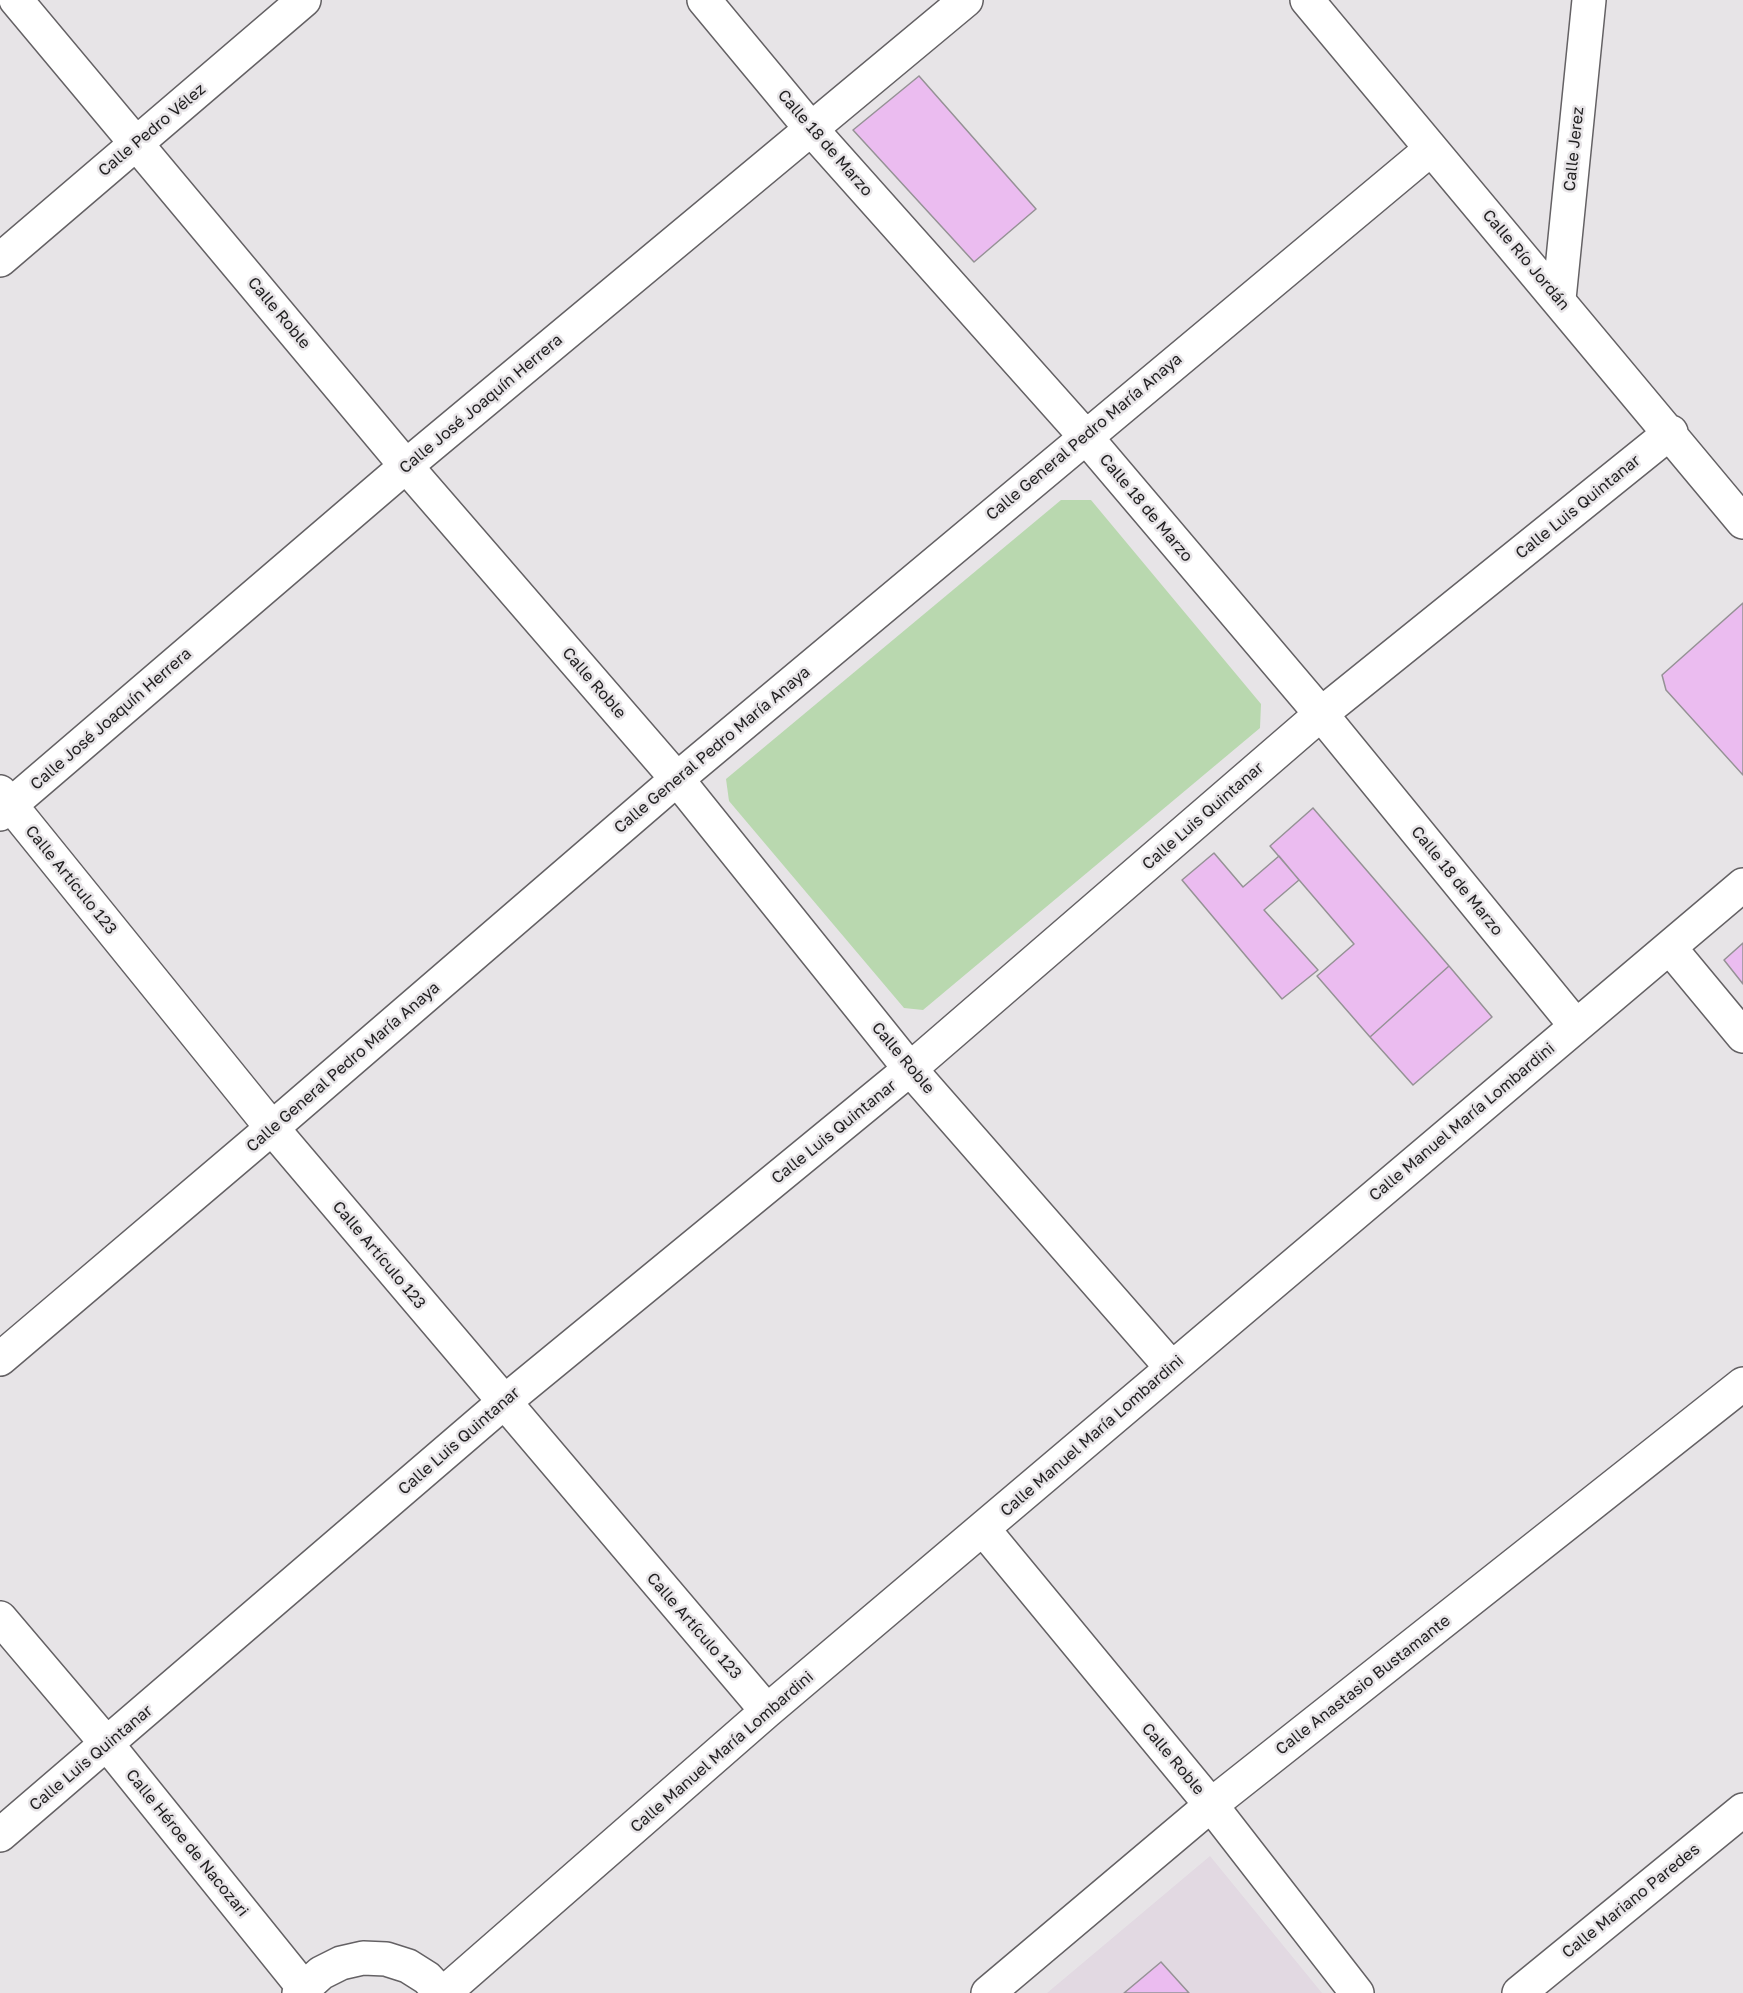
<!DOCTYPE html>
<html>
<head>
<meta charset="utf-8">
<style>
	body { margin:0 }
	canvas { display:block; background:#e7e4e7 }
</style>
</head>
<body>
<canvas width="1743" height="1993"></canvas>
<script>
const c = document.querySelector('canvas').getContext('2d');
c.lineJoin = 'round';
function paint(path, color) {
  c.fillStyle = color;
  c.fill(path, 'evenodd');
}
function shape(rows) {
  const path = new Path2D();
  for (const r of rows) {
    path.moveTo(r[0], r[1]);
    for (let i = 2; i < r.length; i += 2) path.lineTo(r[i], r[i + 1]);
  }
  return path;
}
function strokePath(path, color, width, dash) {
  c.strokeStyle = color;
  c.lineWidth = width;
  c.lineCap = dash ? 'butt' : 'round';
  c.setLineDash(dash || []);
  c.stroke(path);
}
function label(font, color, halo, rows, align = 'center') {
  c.font = font + ' "Golos Text",sans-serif';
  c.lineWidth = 5;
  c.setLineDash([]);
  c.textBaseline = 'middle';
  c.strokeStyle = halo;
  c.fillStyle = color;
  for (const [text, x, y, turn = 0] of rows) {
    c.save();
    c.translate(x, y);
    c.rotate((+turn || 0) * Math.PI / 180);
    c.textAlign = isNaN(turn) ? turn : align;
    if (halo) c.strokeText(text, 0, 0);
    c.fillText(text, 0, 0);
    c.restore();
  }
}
paint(shape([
	[1210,1856,1322,1993,1047,1993]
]), '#e2d9e2');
paint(shape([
	[1061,500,1091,500,1261,704,1260,728,923,1010,904,1008,729,801,726,779]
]), '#b9d8af');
const building = shape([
	[919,76,1036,209,974,262,853,130,919,76],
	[1743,603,1743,775,1666,690,1662,675,1743,603],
	[1313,808,1449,966,1370,1037,1317,976,1354,944,1270,846,1313,808],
	[1214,853,1243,887,1279,856,1299,880,1264,910,1318,970,1282,999,1182,880,1214,853],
	[1743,943,1743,984,1724,960,1743,943],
	[1449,966,1492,1017,1413,1085,1370,1037,1449,966],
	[1161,1962,1189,1993,1124,1993,1161,1962]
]);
paint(building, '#ebbcf0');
strokePath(building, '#959295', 1.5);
const minor = shape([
	[16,0,406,466,677,779,910,1069,1171,1367],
	[704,0,812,130,1085,436,1321,714,1576,1026],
	[1307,0,1743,522],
	[0,260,304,0],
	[1559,299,1589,0],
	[0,792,272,1128,767,1711],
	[0,814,406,466,966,0],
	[1670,948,1743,1036],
	[0,1359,272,1128,677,779,1431,149],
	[984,1530,1211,1805,1357,1993],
	[0,1618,107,1744,303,1987],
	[0,1835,503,1403,910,1069,1321,714,1671,432],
	[299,1993,321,1973,341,1963,363,1958,386,1959,408,1966,427,1978,441,1993],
	[444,1993,767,1711,1743,885],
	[988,1993,1211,1805,1743,1384],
	[1519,1993,1743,1810]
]);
strokePath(minor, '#646164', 36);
strokePath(minor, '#fff', 33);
label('16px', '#222122', '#e7e4e7', [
	["Calle Pedro Vélez",152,130,-40],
	["Calle 18 de Marzo",825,143,49],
	["Calle Jerez",1574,149,-84],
	["Calle Río Jordán",1526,260,50],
	["Calle Roble",279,313,50],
	["Calle José Joaquín Herrera",481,404,-40],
	["Calle General Pedro María Anaya",1084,437,-40],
	["Calle Luis Quintanar",1578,507,-39],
	["Calle 18 de Marzo",1146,508,50],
	["Calle Roble",594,683,49],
	["Calle José Joaquín Herrera",111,719,-41],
	["Calle General Pedro María Anaya",712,750,-40],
	["Calle Luis Quintanar",1203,816,-41],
	["Calle Artículo 123",71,880,51],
	["Calle 18 de Marzo",1457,881,51],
	["Calle Roble",903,1058,50],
	["Calle General Pedro María Anaya",343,1067,-41],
	["Calle Manuel María Lombardini",1462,1122,-40],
	["Calle Luis Quintanar",834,1132,-39],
	["Calle Artículo 123",379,1255,50],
	["Calle Manuel María Lombardini",1092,1436,-41],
	["Calle Luis Quintanar",459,1441,-41],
	["Calle Artículo 123",694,1626,49],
	["Calle Anastasio Bustamante",1363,1685,-38],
	["Calle Manuel María Lombardini",722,1752,-41],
	["Calle Luis Quintanar",91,1758,-40],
	["Calle Roble",1173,1759,50],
	["Calle Héroe de Nacozari",187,1843,51],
	["Calle Mariano Paredes",1631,1901,-39]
]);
</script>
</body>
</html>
